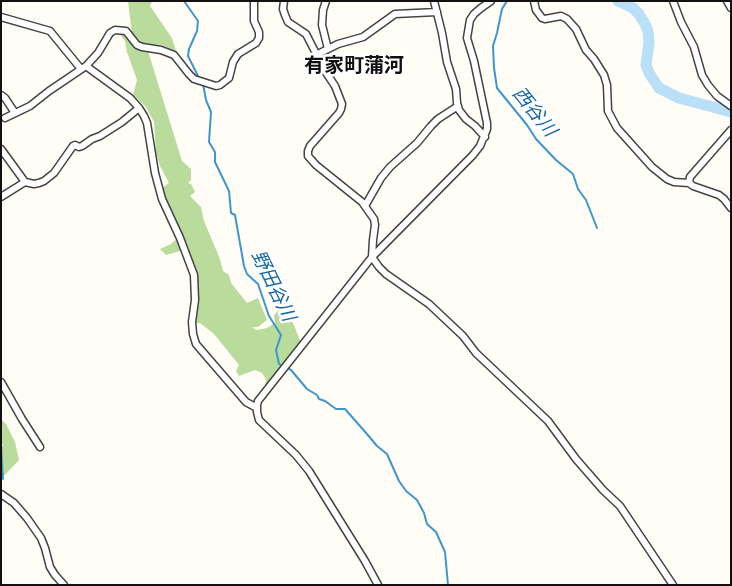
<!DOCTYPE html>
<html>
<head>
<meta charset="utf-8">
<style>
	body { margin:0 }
	#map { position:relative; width:732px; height:586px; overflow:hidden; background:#fffdf5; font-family:Literata,serif }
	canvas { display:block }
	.frame { position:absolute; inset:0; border:2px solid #111; pointer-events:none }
</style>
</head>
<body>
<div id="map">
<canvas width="732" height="586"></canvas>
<div class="frame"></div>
</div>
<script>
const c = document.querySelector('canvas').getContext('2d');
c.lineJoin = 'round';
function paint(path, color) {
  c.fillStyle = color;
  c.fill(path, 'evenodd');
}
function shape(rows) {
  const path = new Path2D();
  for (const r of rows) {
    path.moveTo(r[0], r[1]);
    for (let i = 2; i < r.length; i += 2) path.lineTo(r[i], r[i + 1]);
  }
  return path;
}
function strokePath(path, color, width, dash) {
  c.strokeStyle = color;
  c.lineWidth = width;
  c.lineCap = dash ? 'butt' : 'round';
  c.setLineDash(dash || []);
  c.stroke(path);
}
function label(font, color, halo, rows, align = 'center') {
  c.font = font + ' Literata,"Noto Sans JP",serif';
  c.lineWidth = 5;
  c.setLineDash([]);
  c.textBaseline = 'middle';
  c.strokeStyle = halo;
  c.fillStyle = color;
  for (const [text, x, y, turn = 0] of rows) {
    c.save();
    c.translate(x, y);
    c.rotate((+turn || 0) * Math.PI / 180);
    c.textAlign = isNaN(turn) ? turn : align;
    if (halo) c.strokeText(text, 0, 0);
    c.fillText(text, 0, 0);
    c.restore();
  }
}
paint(shape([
	[128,1,152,1,150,6,172,38,176,51,162,45,149,44,148,51,182,161,191,169,191,180,188,183,191,184,195,192,190,196,201,207,204,221,220,259,223,271,229,275,231,283,247,303,258,298,267,320,258,327,252,327,256,330,267,328,275,323,274,315,278,311,282,295,301,343,265,387,266,379,262,373,255,370,239,376,236,371,239,365,214,334,200,323,194,323,198,298,195,274,187,249,166,255,160,249,171,244,181,235,166,202,162,188,169,183,160,166,156,153,154,122,146,107,133,95,137,80,127,52,125,41,118,32,123,33,126,35,132,34],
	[1,419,6,424,15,442,19,460,1,479,1,448,3,445,1,442]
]), '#b9dc9c');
strokePath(shape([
	[184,1,198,21,197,31,189,49,188,56,199,78],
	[507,1,502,9,497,33,493,46,494,68,497,88,527,125,536,139,556,160,573,174,578,189,586,200,597,228],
	[203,84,206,100,211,112,209,142,215,152,215,162,229,191,231,213,235,215,244,266,247,274,258,284,269,316,281,335,276,350,279,364,282,366],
	[287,368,291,370,307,389,317,395,319,399,325,401,336,409,345,409,367,434,377,446,387,454,399,481,406,491,417,500,424,513,427,524,436,532,445,552,448,585],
	[1,446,3,479]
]), '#3f96cf', 2);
strokePath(shape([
	[618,1,633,8,639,14,645,24,648,31,649,43,646,65,649,73,659,88,679,98,731,112]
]), '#b9e0f7', 11);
const minor = shape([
	[284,1,283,9,285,15,288,22,306,34,325,71,335,86,342,104,341,109,339,113,310,146,308,151,308,156,316,165,362,202,374,219,375,225,373,240,372,257,379,267,386,274,429,304,463,336,476,353,548,421,576,459,603,490,620,506,673,585],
	[326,1,323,10,322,25,328,49],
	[434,1,442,33,447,62,456,89,457,103,459,110,466,119,475,126,485,137],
	[534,1,536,10,542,18,545,19,561,16,567,19,576,29,586,50,594,59,604,75,607,85,608,111,617,128,652,167,667,179,674,182,689,183,693,186,719,195,724,199,731,208],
	[673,1,681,22,694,47,702,75,708,85,717,96,731,106],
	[727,1,731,8],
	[1,17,50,31,81,69],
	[316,55,338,44,363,37,395,14,437,12],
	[86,66,130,98,139,108,144,116,147,123,155,173,162,199,180,238,194,275,195,300,192,322,193,334,196,344,246,402,257,408],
	[1,95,5,98,15,113],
	[5,118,30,106,49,91,86,66,98,53,110,33,115,30,126,31,137,45,142,47,161,50,174,55,189,74,194,79,216,86,220,85,229,78,233,62,238,54,256,43,259,38,259,32,254,21,254,1],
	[1,149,25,182,34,184,39,183,44,181,54,173,73,146,75,145,79,147,82,146,92,139,100,136,122,122,139,108],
	[689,183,690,177,731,130],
	[1,197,25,182],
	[365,206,381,178,390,167,417,143,431,126,438,119,458,106],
	[1,382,22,419,40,447],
	[1,494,14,503,27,518,41,538,45,548,50,567,55,575,64,585],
	[378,585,365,561,309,471,296,455,259,420,257,412,257,405,258,401,372,257,473,155,480,146,487,129,487,123,474,61,467,38,470,20,474,14,481,8,491,1]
]);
strokePath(minor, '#444', 9);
strokePath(minor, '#fff', 6);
label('italic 19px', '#1768a6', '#fff', [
	["西谷川",534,112,51],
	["野田谷川",273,286,64]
]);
label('bold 20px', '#111', '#fff', [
	["有家町蒲河",354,66]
]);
</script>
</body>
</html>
